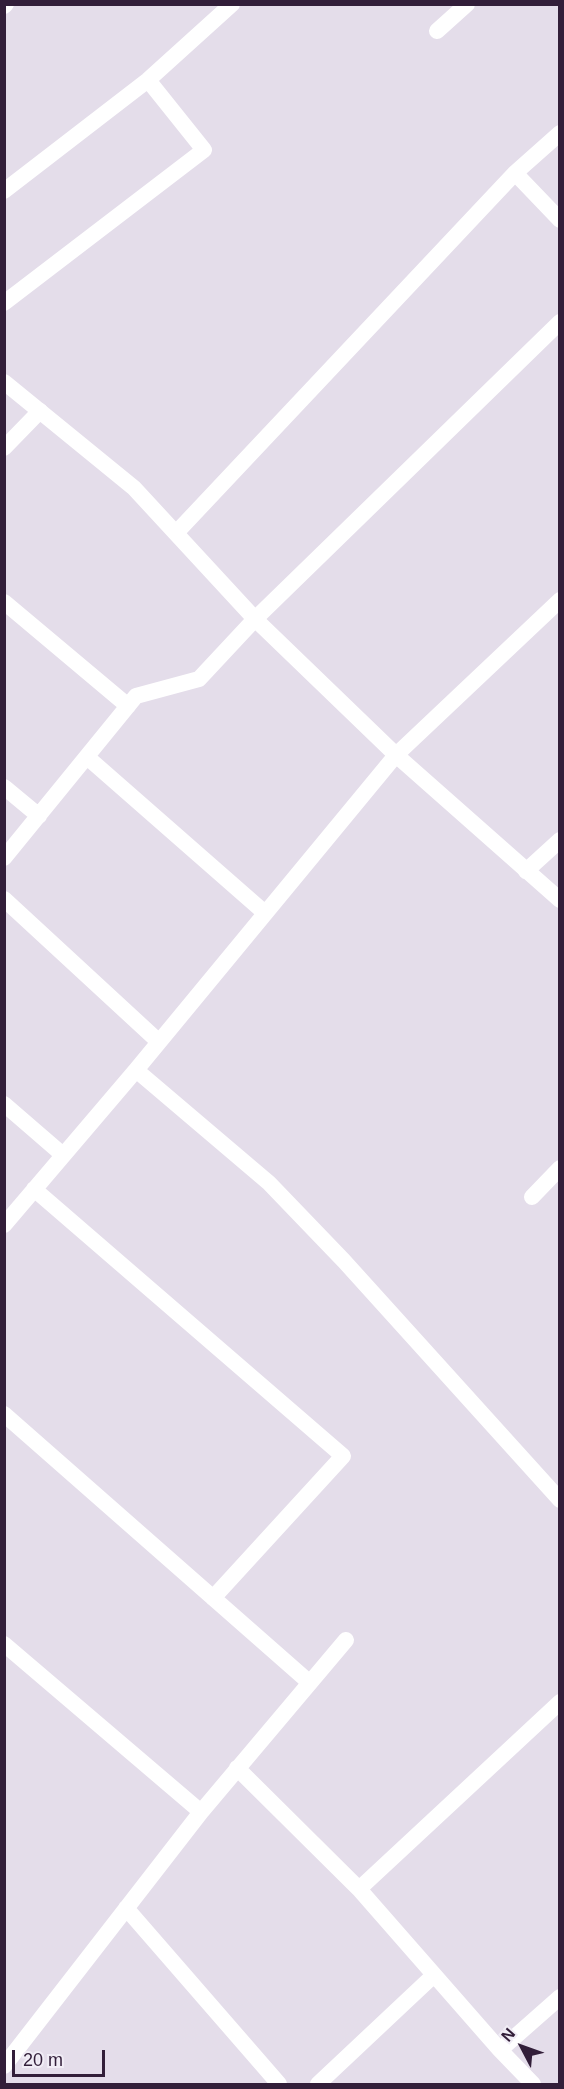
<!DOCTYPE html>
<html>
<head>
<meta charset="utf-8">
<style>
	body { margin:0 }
	#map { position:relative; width:564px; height:2089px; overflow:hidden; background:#e4ddea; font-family:Arial,sans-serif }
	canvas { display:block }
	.frame { position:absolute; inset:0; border:6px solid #321e39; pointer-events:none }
	.north { position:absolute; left:492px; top:2017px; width:60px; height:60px; -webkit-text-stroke:4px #f1edf6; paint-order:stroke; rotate:311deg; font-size:16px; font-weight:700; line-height:24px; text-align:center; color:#321e39 }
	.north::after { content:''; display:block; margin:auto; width:21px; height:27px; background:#321e39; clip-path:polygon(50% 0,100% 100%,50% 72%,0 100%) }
	.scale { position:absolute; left:12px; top:2050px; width:93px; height:27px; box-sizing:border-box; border:3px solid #321e39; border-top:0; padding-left:8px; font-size:18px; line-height:21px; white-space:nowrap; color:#321e39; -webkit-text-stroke:4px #f1edf6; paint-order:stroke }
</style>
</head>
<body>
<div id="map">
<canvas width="564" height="2089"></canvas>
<div class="frame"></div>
<div class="north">N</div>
<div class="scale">20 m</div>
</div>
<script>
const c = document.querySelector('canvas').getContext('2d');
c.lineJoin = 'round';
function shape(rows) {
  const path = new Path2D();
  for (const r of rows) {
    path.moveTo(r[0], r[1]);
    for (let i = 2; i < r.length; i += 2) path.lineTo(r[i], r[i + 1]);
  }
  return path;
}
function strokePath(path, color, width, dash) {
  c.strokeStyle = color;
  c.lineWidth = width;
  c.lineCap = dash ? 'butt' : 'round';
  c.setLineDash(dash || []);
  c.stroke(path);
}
strokePath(shape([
	[4,6,6,4],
	[437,31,467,4],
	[515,173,560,220],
	[4,191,148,80,232,4],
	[4,303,204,150,148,80],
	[4,448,40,411],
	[176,533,515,173,560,133],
	[4,602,128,706],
	[87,757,265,913],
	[4,787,39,816],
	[4,858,136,696,199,679,255,619,560,322],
	[526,871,560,840],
	[4,899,159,1042],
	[136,1070,269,1183,344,1261,560,1500],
	[4,1104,63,1155],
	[34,1189,343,1456,213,1598],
	[532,1197,560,1168],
	[4,1225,136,1070,396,755,560,600],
	[4,1414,310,1683],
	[4,1644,201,1812],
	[237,1768,359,1889,500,2050],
	[359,1889,560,1702],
	[126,1908,279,2084],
	[4,2066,201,1812,346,1640],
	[318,2084,434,1975],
	[533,2084,500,2050,560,1997]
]), '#fff', 16);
strokePath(shape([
	[4,382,134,488,255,619,396,755,560,900]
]), '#fff', 16);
</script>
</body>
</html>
